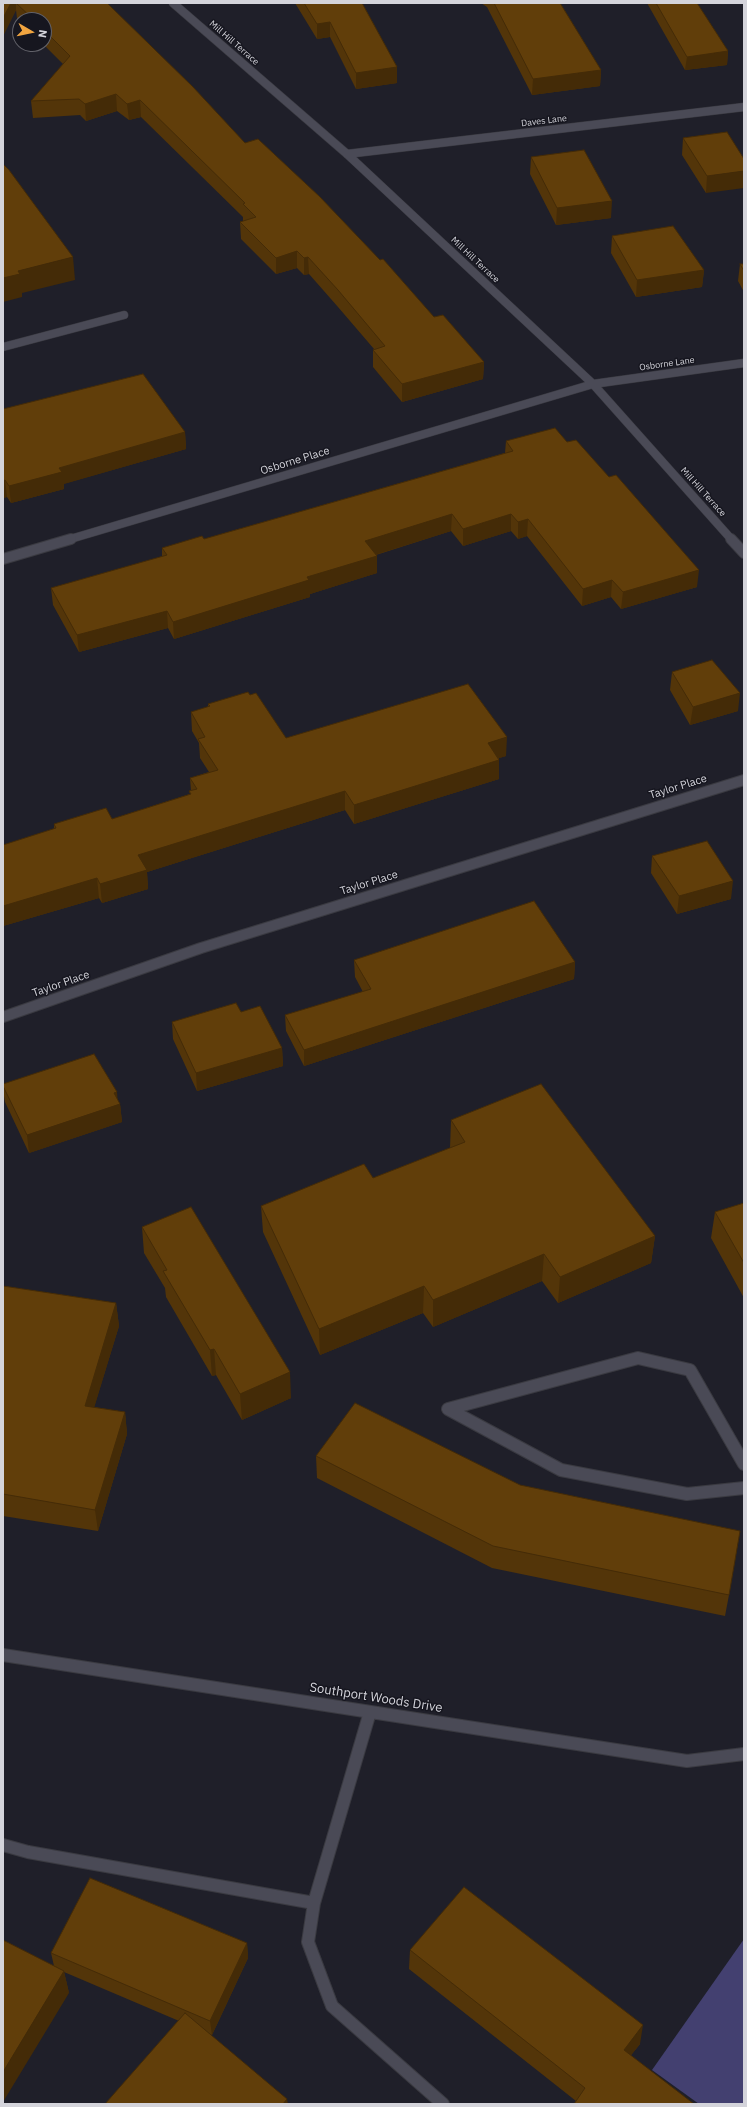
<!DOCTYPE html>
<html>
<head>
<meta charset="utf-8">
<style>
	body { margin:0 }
	#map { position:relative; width:747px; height:2107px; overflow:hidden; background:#1f1f29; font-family:"IBM Plex Sans",sans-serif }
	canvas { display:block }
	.frame { position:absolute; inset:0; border:4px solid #d4d4db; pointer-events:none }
	.north { position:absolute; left:12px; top:12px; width:40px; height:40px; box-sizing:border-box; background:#16161f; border:1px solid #62626a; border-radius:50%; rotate:99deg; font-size:11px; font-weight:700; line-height:16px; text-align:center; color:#d4d4db }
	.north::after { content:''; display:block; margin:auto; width:14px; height:18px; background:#f1a540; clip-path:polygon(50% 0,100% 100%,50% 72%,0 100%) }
</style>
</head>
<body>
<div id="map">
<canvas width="747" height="2107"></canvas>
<div class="frame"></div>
<div class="north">N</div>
</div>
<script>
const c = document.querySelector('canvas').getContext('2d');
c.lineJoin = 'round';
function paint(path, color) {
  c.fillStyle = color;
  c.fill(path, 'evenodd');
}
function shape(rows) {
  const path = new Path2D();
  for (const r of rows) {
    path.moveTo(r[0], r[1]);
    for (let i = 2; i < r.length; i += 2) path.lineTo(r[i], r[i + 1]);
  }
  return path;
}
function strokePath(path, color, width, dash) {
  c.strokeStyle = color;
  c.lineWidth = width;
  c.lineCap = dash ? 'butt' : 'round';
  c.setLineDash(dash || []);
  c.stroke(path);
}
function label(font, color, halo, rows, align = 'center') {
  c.font = font + ' "IBM Plex Sans",sans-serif';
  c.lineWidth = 3;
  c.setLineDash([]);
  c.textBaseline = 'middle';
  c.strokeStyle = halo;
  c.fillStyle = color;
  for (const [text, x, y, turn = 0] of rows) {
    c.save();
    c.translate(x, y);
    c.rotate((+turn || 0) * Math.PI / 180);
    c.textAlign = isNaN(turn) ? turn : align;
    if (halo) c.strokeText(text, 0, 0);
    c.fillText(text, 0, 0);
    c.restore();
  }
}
paint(shape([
	[744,1939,744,2103,699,2104,652,2070]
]), '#434070');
const minorFar2 = shape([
	[173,3,347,154,593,384,732,540],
	[347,154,744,107],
	[3,347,124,315],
	[67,540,593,384,744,363]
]);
const minorFar1 = shape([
	[731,539,744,553],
	[3,559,71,539],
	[3,1017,201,948,744,780]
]);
const minor = shape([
	[744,1464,690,1370,638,1358,448,1409,561,1470,687,1494,744,1488],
	[3,1655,687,1761,744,1754],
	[370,1712,314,1903,308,1942,332,2006,443,2104],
	[3,1845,28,1852,314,1903]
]);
strokePath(minorFar2, '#3a3a41', 9);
strokePath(minorFar1, '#3a3a41', 12);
strokePath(minor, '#3a3a41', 14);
strokePath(minorFar2, '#4a4a56', 8);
strokePath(minorFar1, '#4a4a56', 10);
strokePath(minor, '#4a4a56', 12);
paint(shape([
	[3,3,107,3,245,143,434,317,484,362,483,379,402,402,373,367,373,350,374,349,338,307,309,274,304,275,297,268,276,274,241,239,240,222,243,221,243,217,141,117,129,120,117,111,86,121,80,115,33,118,31,101,63,64,43,44,44,44,44,20,20,20,20,21,17,18,16,10,4,34,3,33],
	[295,3,362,3,397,67,397,83,356,89,330,37,317,39],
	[481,3,560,3,601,70,600,86,532,95,487,7],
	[647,3,697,3,728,51,727,65,685,70],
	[727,132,706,193,682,155,683,138],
	[531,157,611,218,556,225,530,174],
	[612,236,704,270,702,287,636,297,611,253],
	[740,264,744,264,744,292,738,281],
	[3,409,185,432,186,449,63,484,64,489,11,503,7,497,3,498],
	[506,441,567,442,697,587,621,609,611,597,582,606,527,536,518,539,511,531,463,546,451,531,376,555,377,556,377,573,310,594,310,597,174,639,168,628,79,652,53,605,51,588,162,557,162,548,204,539,505,453],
	[672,672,738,711,690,725,670,690],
	[250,695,286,738,506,756,499,758,499,779,354,824,345,810,147,872,148,889,102,903,99,898,3,926,4,935,3,935,3,845,54,829,54,824,112,819,190,794,189,791,191,791,190,778,209,772,200,758,199,743,192,731,191,712,208,707,208,704],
	[652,856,731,899,677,914,651,873],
	[354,960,575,962,574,979,304,1066,286,1031,285,1015,363,992,355,977],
	[241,1012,282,1048,283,1066,197,1091,173,1039,172,1022],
	[3,1084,117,1100,120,1104,122,1122,29,1153,5,1102,3,1090],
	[451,1120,655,1236,651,1263,558,1303,542,1281,433,1327,423,1313,320,1355,263,1232,261,1206,373,1178,450,1148],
	[744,1203,744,1298,711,1238,715,1212],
	[142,1227,291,1398,242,1420,216,1375,212,1376,166,1297,165,1288,144,1253],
	[3,1286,116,1303,119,1326,94,1407,125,1412,127,1434,98,1531,3,1516],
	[316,1456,729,1595,725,1616,492,1568,317,1478],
	[247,1943,248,1958,212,2035,64,1972,69,1993,54,1966,51,1953],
	[410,1950,640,2044,631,2055,576,2101,409,1969]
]), '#533509');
paint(shape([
	[11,3,16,3,16,10,4,34,3,18],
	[330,22,330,37,317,39,317,24],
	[728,51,727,65,685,70,687,57],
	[397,67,397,83,356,89,356,73],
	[601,70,600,86,532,95,533,79],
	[116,94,117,111,86,121,85,104],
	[140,100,141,117,129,120,127,104],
	[744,171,744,188,706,193,707,176],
	[612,201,611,218,556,225,557,208],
	[297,251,297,268,276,274,276,258],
	[73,257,75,280,22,293,22,297,3,302,3,278,18,271],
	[308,257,309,274,304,275,304,258],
	[704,270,702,287,636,297,637,280],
	[484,362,483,379,402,402,402,384],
	[185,432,186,449,64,484,64,489,11,503,9,486,59,468],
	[5,480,7,497,3,498,3,481],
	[452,514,451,531,365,558,365,541],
	[511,514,511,531,463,546,463,529],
	[528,519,527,536,518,539,518,522],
	[377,556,377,573,310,594,310,597,174,639,173,622,307,577],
	[699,570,697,587,621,609,623,592],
	[612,580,611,597,582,606,583,589],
	[167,611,168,628,79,652,77,635],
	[740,693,738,711,690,725,693,707],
	[507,737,506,756,487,762,488,743],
	[499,760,499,779,354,824,354,805],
	[345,791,345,810,147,872,148,889,102,903,100,884,138,855],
	[97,878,99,898,3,926,4,935,3,935,3,906],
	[733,881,731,899,677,914,679,896],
	[575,962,574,979,304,1066,304,1050],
	[282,1048,283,1066,197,1091,196,1073],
	[117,1092,118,1105,120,1104,122,1122,29,1153,27,1135,114,1093],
	[655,1236,651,1263,558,1303,560,1277],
	[544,1254,542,1281,433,1327,433,1300],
	[424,1286,423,1313,320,1355,319,1329],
	[116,1303,119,1326,88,1428,85,1406],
	[214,1349,216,1375,212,1376,210,1350],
	[290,1372,291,1398,242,1420,240,1394],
	[125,1412,127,1434,98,1531,95,1510],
	[247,1943,248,1958,212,2035,210,2021],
	[64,1971,69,1993,3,2102,3,2072],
	[643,2025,640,2044,621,2068,624,2050],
	[287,2099,288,2104,283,2104]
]), '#442b07');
const building = shape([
	[3,3,11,3,3,18,3,3],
	[16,3,107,3,193,87,245,143,258,139,320,197,380,260,383,259,434,317,443,315,484,362,402,384,373,350,385,346,338,290,308,257,304,258,297,251,276,258,240,222,256,217,243,204,245,203,140,100,127,104,116,94,85,104,79,99,31,101,70,56,44,30,44,20,34,20,16,3],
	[304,3,362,3,397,67,356,73,330,22,317,24,304,3],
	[494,3,560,3,601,70,533,79,494,3],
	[656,3,697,3,728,51,687,57,656,3],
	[727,132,744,159,744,171,707,176,683,138,727,132],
	[584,150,612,201,557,208,531,157,584,150],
	[3,164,9,170,73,257,18,271,20,274,3,278,3,164],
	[673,226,704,270,637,280,612,236,673,226],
	[740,264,744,264,744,271,740,264],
	[143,374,185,432,59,468,62,472,9,486,5,480,3,481,3,409,143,374],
	[555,428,567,442,576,440,609,477,616,475,699,570,623,592,612,580,583,589,528,519,518,522,511,514,463,529,452,514,365,541,377,556,307,577,309,580,173,622,167,611,77,635,51,588,167,555,162,548,202,536,204,539,513,451,506,441,555,428],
	[712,660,740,693,693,707,672,672,712,660],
	[468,684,507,737,488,743,499,760,354,805,345,791,138,855,147,870,100,884,97,878,3,906,3,845,56,828,54,824,106,808,112,819,191,794,189,791,197,789,190,778,218,770,198,739,205,737,191,712,210,706,208,704,248,692,250,695,256,693,286,738,468,684],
	[707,841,733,881,679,896,652,856,707,841],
	[534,901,575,962,304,1050,285,1015,371,989,354,960,534,901],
	[236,1003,241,1012,260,1006,282,1048,196,1073,172,1022,236,1003],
	[94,1054,117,1092,114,1093,120,1104,27,1135,3,1086,3,1084,94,1054],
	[541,1084,655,1236,560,1277,544,1254,433,1300,424,1286,319,1329,261,1206,364,1164,373,1178,465,1142,451,1120,541,1084],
	[744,1203,744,1263,715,1212,744,1203],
	[191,1207,290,1372,240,1394,214,1349,210,1350,163,1271,167,1270,142,1227,191,1207],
	[3,1286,116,1303,85,1406,125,1412,95,1510,3,1494,3,1286],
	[355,1403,520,1485,740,1531,729,1595,493,1546,316,1456,355,1403],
	[90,1878,247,1943,210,2021,51,1953,90,1878],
	[464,1887,643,2025,624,2050,694,2104,574,2104,585,2088,410,1950,464,1887],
	[3,1940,64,1971,3,2072,3,1940],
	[185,2013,287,2099,283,2104,105,2104,185,2013]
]);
paint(building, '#613e0a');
strokePath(building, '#442b07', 1);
label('9px', '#d4d4db', '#16161f', [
	["Mill Hill Terrace",234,43,41],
	["Daves Lane",544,121,-7],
	["Mill Hill Terrace",475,260,43],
	["Osborne Lane",667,364,-8],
	["Mill Hill Terrace",703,492,48]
]);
label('11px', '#d4d4db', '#16161f', [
	["Osborne Place",295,461,-17],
	["Taylor Place",678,787,-17],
	["Taylor Place",369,883,-17],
	["Taylor Place",61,984,-19]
]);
label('13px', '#d4d4db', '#16161f', [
	["Southport Woods Drive",376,1698,9]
]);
</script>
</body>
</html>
